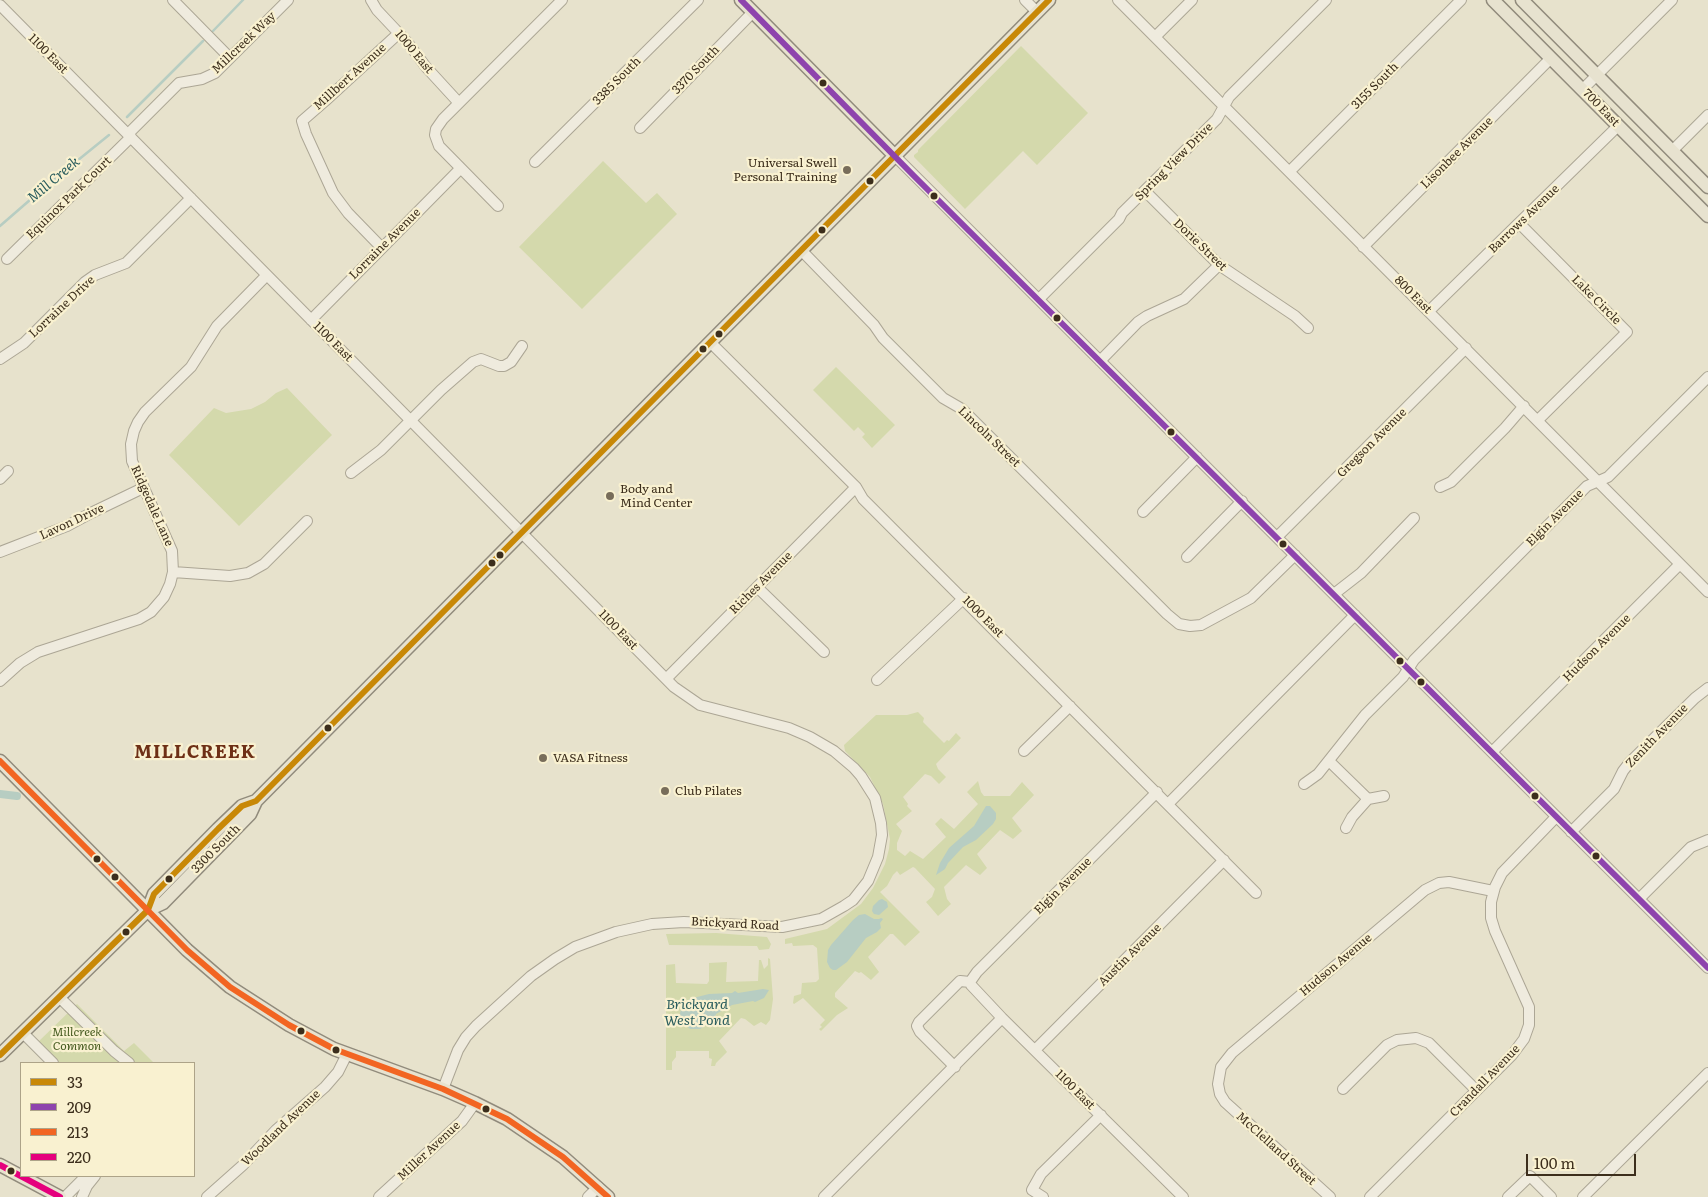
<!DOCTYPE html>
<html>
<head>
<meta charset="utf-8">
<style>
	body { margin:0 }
	#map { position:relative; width:1708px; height:1197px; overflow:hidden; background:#e7e2cc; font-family:Literata,serif }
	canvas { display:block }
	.legend { position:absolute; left:20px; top:1062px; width:175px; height:115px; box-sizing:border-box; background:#f9f1d0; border:1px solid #ada388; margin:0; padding:6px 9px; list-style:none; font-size:15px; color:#3c2e1c }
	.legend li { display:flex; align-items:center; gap:10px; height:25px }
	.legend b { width:25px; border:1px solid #ada388 }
	.scale { position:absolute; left:1526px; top:1154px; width:110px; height:22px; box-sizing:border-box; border:2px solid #3c2e1c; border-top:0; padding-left:6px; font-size:15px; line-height:18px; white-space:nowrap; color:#3c2e1c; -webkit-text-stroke:4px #f9f1d0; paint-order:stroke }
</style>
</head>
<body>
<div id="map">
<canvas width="1708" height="1197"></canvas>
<ul class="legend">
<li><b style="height:6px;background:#c88807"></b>33</li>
<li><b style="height:6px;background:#8e44ad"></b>209</li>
<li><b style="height:6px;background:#f26522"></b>213</li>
<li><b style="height:6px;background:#e5007d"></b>220</li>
</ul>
<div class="scale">100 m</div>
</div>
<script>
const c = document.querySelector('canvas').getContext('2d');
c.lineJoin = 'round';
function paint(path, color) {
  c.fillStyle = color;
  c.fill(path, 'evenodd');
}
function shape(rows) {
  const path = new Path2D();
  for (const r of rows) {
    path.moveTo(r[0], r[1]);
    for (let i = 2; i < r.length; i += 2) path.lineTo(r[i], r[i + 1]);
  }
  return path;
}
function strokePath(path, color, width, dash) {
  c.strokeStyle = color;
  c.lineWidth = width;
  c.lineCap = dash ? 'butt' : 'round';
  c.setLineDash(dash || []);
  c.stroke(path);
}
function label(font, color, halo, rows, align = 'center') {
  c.font = font + ' Literata,serif';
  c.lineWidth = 4.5;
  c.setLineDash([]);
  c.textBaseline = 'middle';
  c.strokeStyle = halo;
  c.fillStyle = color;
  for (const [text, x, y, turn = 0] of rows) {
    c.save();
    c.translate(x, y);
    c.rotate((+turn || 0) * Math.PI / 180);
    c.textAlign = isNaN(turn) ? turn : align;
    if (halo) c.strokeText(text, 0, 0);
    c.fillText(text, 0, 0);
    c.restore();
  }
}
paint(shape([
	[1021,46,1088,113,1037,165,1023,151,965,209,914,157,914,155,918,152,918,150],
	[603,161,646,203,657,193,677,214,582,309,519,247],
	[836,367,895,425,872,448,862,437,865,434,858,427,854,431,813,390],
	[287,388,332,435,239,526,169,455,214,408,226,413,251,409,265,402,276,393],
	[918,712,924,718,923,722,944,743,947,740,949,741,956,733,961,738,936,764,938,769,946,777,939,784,931,776,925,774,903,797,908,804,907,806,912,811,896,824,902,831,897,843,897,850,905,856,910,851,923,859,946,837,935,824,941,818,954,829,978,804,967,792,978,781,981,792,984,796,1010,796,1022,782,1034,795,1012,818,1022,831,1013,839,1000,830,977,854,987,868,980,875,966,865,944,887,947,899,951,904,938,916,926,902,932,897,935,889,915,868,913,867,900,875,897,871,893,875,887,886,880,892,920,932,905,946,893,934,890,934,868,957,879,972,871,980,861,972,859,973,855,971,835,993,835,997,848,1008,837,1015,821,1031,819,1029,822,1027,820,1025,825,1020,803,998,794,1004,793,1003,794,996,801,994,802,983,816,982,819,979,817,948,813,945,793,946,792,943,785,944,785,939,827,929,861,904,873,888,885,864,889,849,890,839,883,804,870,777,845,751,844,745,876,715,907,715],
	[716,933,767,937,771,944,769,949,759,950,757,946,669,945,666,934],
	[768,958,770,959,773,999,770,1020,766,1025,761,1022,754,1026,745,1019,741,1018,719,1041,727,1052,716,1063,715,1066,711,1066,712,1059,709,1058,709,1051,676,1051,676,1057,672,1062,672,1070,666,1070,666,965,675,964,676,983,707,984,709,981,709,963,727,962,726,982,758,981,759,960,761,960,764,969,768,965],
	[77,1004,124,1051,134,1043,154,1063,56,1063,37,1043]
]), '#d4d9ac');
paint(shape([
	[986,806,990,806,996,813,996,819,993,824,976,840,963,847,948,863,945,869,936,875,940,863,949,848,974,826],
	[882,899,887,902,888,907,879,915,874,914,872,911,873,906,879,900],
	[865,914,874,919,879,919,881,918,883,919,880,923,881,928,877,932,866,938,847,962,836,970,833,970,830,968,827,962,828,950,831,945,853,920,859,915],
	[763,989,769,990,764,998,755,1002,753,1001,732,1005,716,1014,715,1019,700,1029,690,1029,681,1021,680,1013,682,1006,692,997,693,998,709,994,732,993,735,991,738,993]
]), '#b7cdc2');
strokePath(shape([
	[213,31,243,0],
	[127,117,203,41],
	[0,226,46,186,109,135]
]), '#b7cdc2', 2.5);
strokePath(shape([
	[0,794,17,796]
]), '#b7cdc2', 8);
const minor = shape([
	[173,0,230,58],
	[371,0,377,10,408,43,426,67,459,103],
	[1025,0,1037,12],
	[1118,0,1708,592],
	[0,5,674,687,700,705,789,728,810,737,834,751,854,768,861,776,875,798,881,823,882,835,878,857,868,881,853,900,844,906,821,919,782,927,684,922,652,924,616,932,575,947,555,959,531,976,476,1026,466,1037,458,1050,443,1089],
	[1155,37,1192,0],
	[1583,89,1672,0],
	[640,128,753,12],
	[128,134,179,83,202,79,215,73,288,0],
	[1672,151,1708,115],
	[895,156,1708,968],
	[535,162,698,0],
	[1290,171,1461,0],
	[1145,191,1219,265,1295,316,1308,328],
	[498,206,439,146,435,135,436,129,443,119,562,0],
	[1519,223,1627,332,1538,420],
	[1363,247,1551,58],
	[382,248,348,213,333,193,306,134,302,121,325,101,399,33],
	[801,250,874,325,883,338,943,398,962,409,1167,614,1179,624,1190,626,1201,625,1251,598,1295,555],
	[7,259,131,137],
	[1039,299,1119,219,1122,213,1217,119,1229,97,1326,0],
	[1429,311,1618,126],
	[311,320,460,169],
	[710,342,856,487,863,499,1256,893],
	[0,359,24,343,85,282,95,275,126,263,191,198],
	[1100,361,1138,322,1147,316,1184,299,1219,265],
	[351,473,381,450,441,390,473,362,481,359,499,366,504,366,511,362,522,346],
	[0,479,8,471],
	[1440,487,1451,482,1505,428,1524,406],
	[1143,512,1197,457],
	[1277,537,1466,348],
	[0,552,67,526,91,513,143,488],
	[1187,557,1242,501],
	[173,572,230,576,248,573,264,564,307,521],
	[757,587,824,652],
	[1334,594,1361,573,1414,518],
	[666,679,856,487],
	[877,680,964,598],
	[0,681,20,663,38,652,139,619,151,612,164,597,170,584,173,572,172,551,132,461,131,444,134,431,138,422,145,412,191,367,217,326,266,276],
	[1024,751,1070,706],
	[1492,752,1680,564],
	[1329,761,1368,799],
	[1304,784,1318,774,1365,715,1403,677,1414,660,1587,486,1608,477,1708,377],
	[1168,804,1355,615],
	[1346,828,1352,817,1368,799,1384,796],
	[1571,832,1614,789,1623,771,1630,762,1695,698,1708,688],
	[1639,899,1691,847,1708,840],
	[970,982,971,985,1002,1018,1183,1197],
	[970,982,977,972,1157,792],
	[59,997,114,1051,129,1063],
	[23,1033,53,1063],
	[1035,1050,1224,860],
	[955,1067,920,1032,917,1026,919,1022,960,981,970,982],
	[1343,1089,1387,1045,1397,1040,1416,1038,1429,1043,1476,1090],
	[65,1197,86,1176],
	[82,1197,87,1186,95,1176],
	[207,1197,243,1165,276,1130,325,1087,338,1072,347,1054],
	[379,1197,462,1121,475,1103],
	[588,1197,598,1187],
	[824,1197,1002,1018],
	[1043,1197,1032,1190,1041,1174,1101,1115],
	[1330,1197,1225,1102,1220,1094,1218,1084,1221,1067,1232,1053,1425,890,1439,883,1449,882,1493,891],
	[1370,1197,1512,1055,1524,1039,1529,1025,1529,1007,1495,931,1491,918,1491,902,1495,887,1502,873,1556,817],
	[1508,1197,1530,1176,1551,1197],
	[1583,1197,1708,1073]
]);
const major = shape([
	[741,0,895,156],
	[1493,0,1708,216],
	[1522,0,1708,187],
	[0,761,187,950,230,987,289,1025,334,1049,443,1089,475,1103,507,1119,563,1157,608,1197],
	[148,910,154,894,218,829,242,806,256,801],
	[0,1055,148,910,163,903,250,814,256,801,1049,0],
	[0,1165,60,1197]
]);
strokePath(minor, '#aca695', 12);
strokePath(major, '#918b7c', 15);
strokePath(minor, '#efebde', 10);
strokePath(major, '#e7e2cf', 12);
strokePath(shape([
	[0,1055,148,910,154,894,218,829,242,806,256,801,1049,0]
]), '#c88807', 6);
strokePath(shape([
	[741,0,914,176,1708,968]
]), '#8e44ad', 6);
strokePath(shape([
	[0,761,187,950,230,987,289,1025,334,1049,443,1089,507,1119,563,1157,608,1197]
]), '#f26522', 6);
strokePath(shape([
	[0,1165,60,1197]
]), '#e5007d', 6);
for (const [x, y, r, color] of [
	[823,83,4.5,"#3c2e1c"],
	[847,170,5,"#786d5a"],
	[870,181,4.5,"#3c2e1c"],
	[934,196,4.5,"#3c2e1c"],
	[822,230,4.5,"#3c2e1c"],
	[1057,318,4.5,"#3c2e1c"],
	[719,334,4.5,"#3c2e1c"],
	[703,349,4.5,"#3c2e1c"],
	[1171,432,4.5,"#3c2e1c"],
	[610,496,5,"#786d5a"],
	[1283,544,4.5,"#3c2e1c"],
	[500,555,4.5,"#3c2e1c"],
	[492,563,4.5,"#3c2e1c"],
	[1400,661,4.5,"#3c2e1c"],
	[1421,682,4.5,"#3c2e1c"],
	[328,728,4.5,"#3c2e1c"],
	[543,758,5,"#786d5a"],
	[665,791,5,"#786d5a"],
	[1535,796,4.5,"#3c2e1c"],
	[1596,856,4.5,"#3c2e1c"],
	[97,859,4.5,"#3c2e1c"],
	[115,877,4.5,"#3c2e1c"],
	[169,879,4.5,"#3c2e1c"],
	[126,932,4.5,"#3c2e1c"],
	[301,1031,4.5,"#3c2e1c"],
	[336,1050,4.5,"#3c2e1c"],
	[486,1109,4.5,"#3c2e1c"],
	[11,1171,4.5,"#3c2e1c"]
]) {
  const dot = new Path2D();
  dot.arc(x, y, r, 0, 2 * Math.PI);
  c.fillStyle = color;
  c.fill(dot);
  strokePath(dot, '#f9f1d0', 2);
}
label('12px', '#3c2e1c', '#f9f1d0', [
	["Millcreek Way",244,43,-44],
	["1000 East",414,52,50],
	["1100 East",48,54,45],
	["3370 South",696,70,-46],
	["Millbert Avenue",350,77,-42],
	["3385 South",617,81,-45],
	["3155 South",1375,86,-45],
	["700 East",1601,108,46],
	["Lisonbee Avenue",1457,153,-45],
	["Spring View Drive",1174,162,-45],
	["Equinox Park Court",69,198,-44],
	["Barrows Avenue",1524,219,-44],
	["Lorraine Avenue",385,244,-45],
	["Dorie Street",1200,245,44],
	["800 East",1413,295,45],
	["Lake Circle",1596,300,45],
	["Lorraine Drive",62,307,-43],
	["1100 East",333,342,45],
	["Lincoln Street",989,437,44],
	["Gregson Avenue",1372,443,-45],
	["Ridgedale Lane",152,506,66],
	["Elgin Avenue",1555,518,-45],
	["Lavon Drive",72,522,-25],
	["Riches Avenue",761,583,-45],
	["1000 East",983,617,45],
	["1100 East",618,630,46],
	["Hudson Avenue",1597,648,-45],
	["Zenith Avenue",1657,736,-46],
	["3300 South",216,849,-45],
	["Elgin Avenue",1063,886,-45],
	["Brickyard Road",735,924,3],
	["Austin Avenue",1130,955,-45],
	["Hudson Avenue",1336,965,-40],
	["Crandall Avenue",1485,1081,-46],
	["1100 East",1075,1090,45],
	["Woodland Avenue",281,1128,-44],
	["McClelland Street",1276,1149,42],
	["Miller Avenue",429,1151,-43]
]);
label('12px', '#3c2e1c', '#f9f1d0', [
	["Universal Swell",837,163,"right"],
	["Personal Training",837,177,"right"],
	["Body and",620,489],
	["Mind Center",620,503],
	["VASA Fitness",553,758],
	["Club Pilates",675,791]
], 'left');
label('italic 12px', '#465b20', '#f9f1d0', [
	["Millcreek",77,1032],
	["Common",77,1046]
]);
label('italic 14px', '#295c5d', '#f9f1d0', [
	["Mill Creek",54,180,-40],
	["Brickyard",697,1005],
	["West Pond",697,1021]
]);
c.letterSpacing = '1px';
label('bold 18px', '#6e3016', '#f9f1d0', [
	["MILLCREEK",195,753]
]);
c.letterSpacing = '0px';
</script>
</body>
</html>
